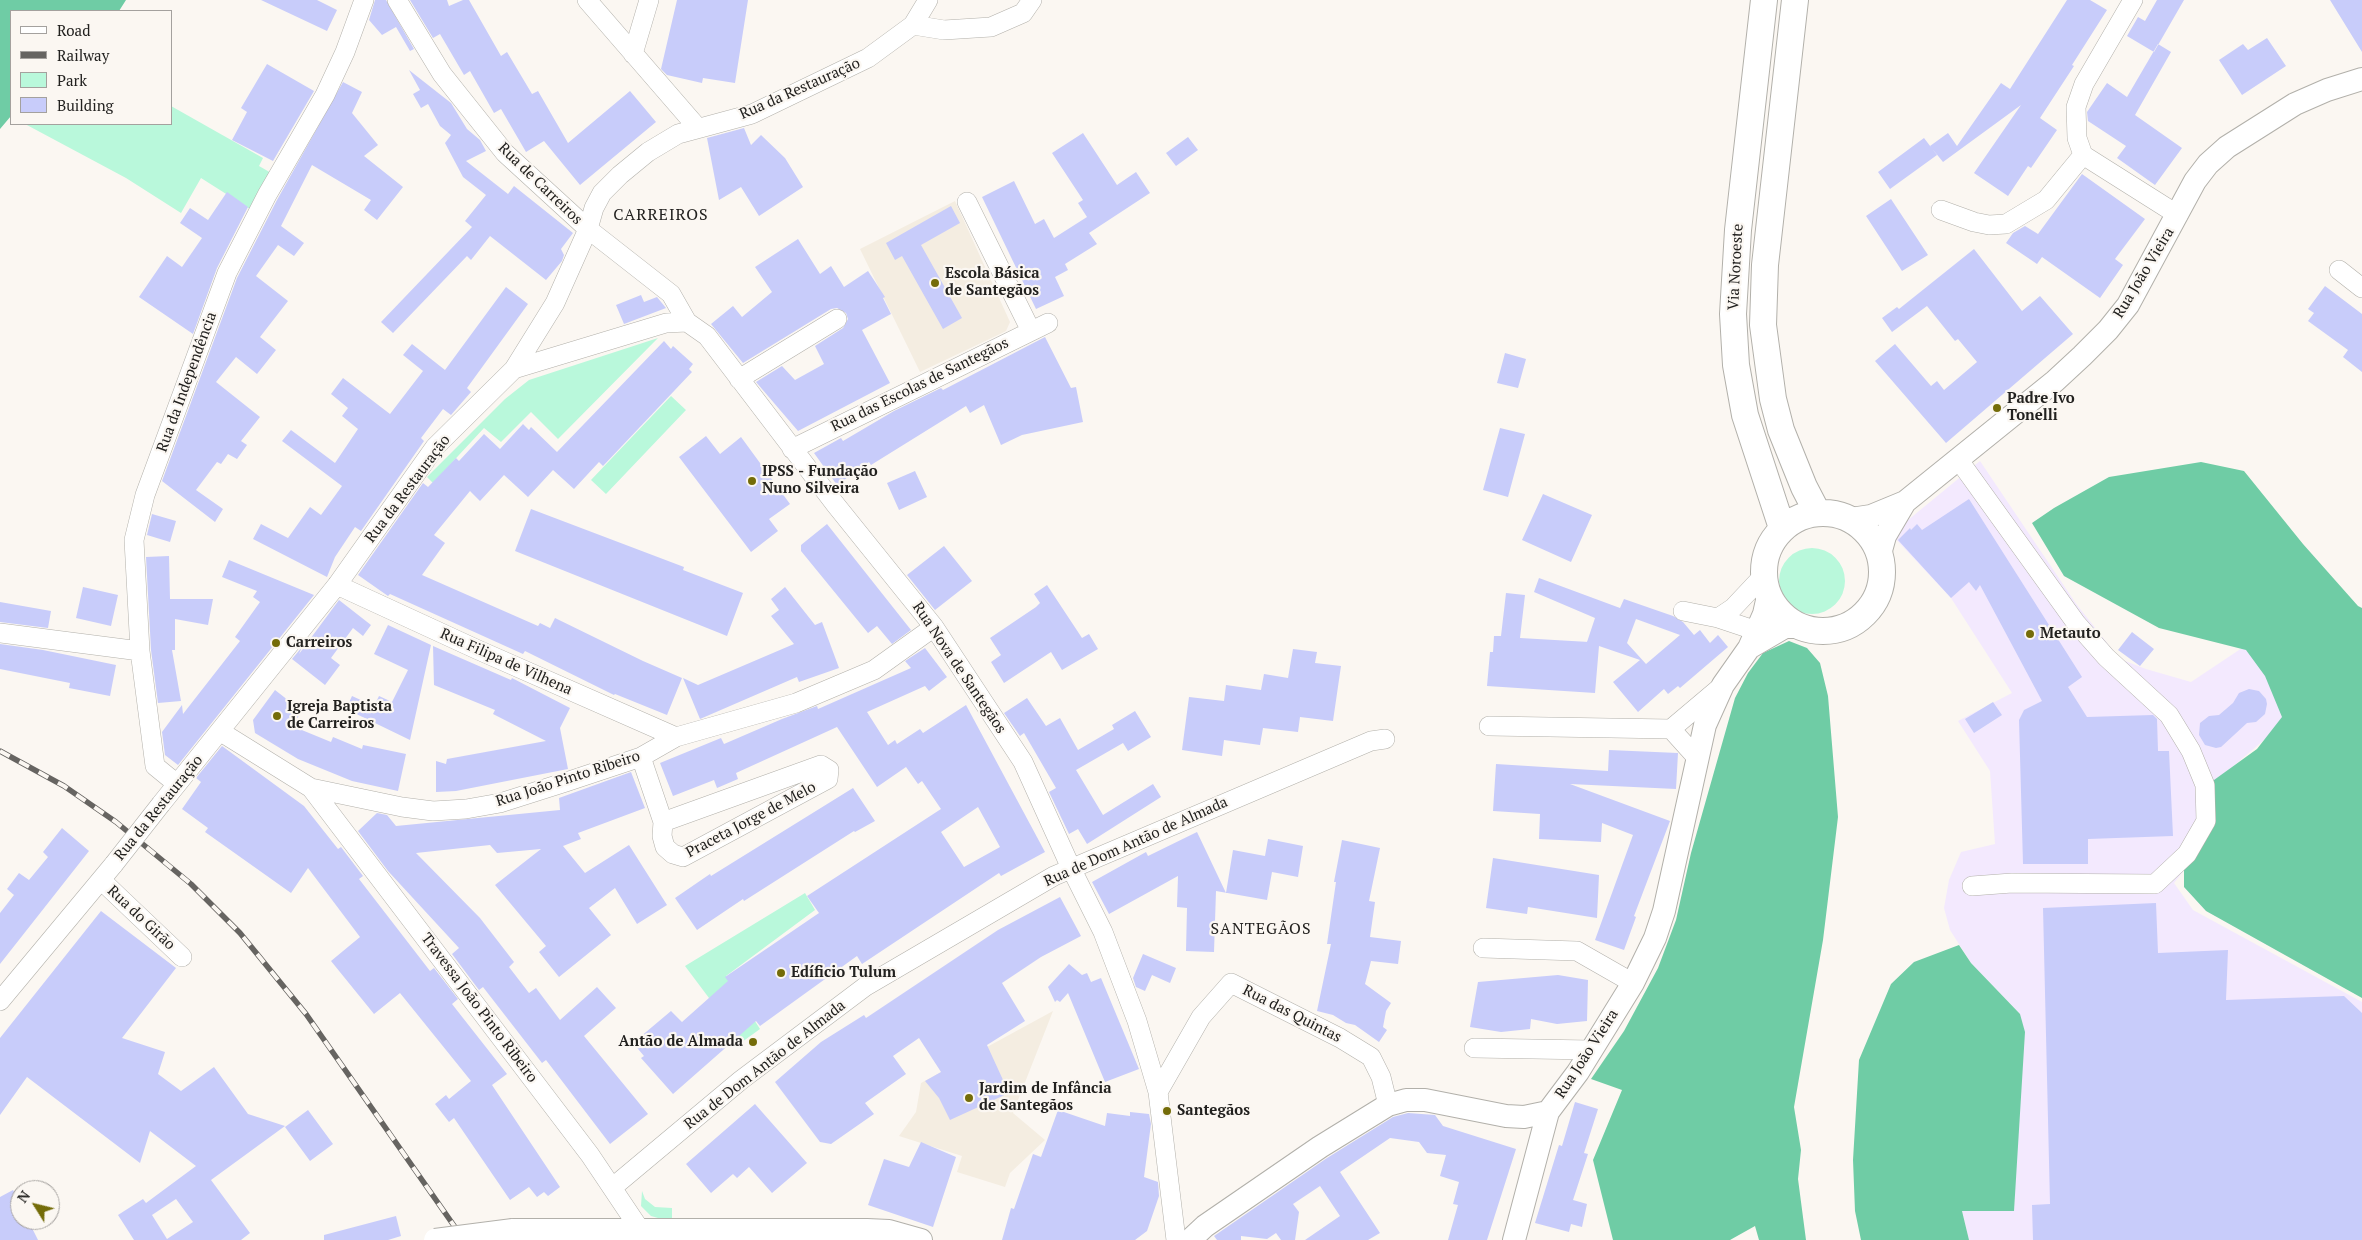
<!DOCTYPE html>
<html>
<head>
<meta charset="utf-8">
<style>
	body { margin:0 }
	#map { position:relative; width:2362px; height:1240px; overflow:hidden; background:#fbf7f2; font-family:"PT Serif",serif }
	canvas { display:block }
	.legend { position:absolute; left:10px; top:10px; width:162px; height:115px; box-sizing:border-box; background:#fbf7f2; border:1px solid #a4a19e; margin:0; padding:6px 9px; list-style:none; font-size:15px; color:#22211f }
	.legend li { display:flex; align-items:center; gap:10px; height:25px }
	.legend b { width:25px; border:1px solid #a4a19e }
	.north { position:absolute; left:10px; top:1180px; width:50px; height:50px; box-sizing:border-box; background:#fbf7f2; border:1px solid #a4a19e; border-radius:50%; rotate:306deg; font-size:14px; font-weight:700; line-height:20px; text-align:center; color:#22211f }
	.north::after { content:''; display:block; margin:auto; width:18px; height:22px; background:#746c09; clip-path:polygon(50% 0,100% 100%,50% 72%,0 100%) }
</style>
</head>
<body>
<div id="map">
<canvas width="2362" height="1240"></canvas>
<ul class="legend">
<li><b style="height:6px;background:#fff"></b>Road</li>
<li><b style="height:6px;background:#666461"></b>Railway</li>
<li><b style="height:14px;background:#b9f8db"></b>Park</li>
<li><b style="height:14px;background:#c8ccfa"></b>Building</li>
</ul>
<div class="north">N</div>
</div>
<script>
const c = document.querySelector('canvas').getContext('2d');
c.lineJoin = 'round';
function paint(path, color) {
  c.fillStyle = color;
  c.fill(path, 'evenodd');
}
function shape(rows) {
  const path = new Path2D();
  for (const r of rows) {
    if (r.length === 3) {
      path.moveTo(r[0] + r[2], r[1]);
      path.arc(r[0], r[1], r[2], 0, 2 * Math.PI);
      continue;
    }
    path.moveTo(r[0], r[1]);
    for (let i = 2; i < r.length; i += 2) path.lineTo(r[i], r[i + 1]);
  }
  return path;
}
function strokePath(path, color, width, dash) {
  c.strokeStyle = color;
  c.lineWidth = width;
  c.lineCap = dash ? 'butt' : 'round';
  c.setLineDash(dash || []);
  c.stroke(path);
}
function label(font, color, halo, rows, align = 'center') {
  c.font = font + ' "PT Serif",serif';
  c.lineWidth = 4.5;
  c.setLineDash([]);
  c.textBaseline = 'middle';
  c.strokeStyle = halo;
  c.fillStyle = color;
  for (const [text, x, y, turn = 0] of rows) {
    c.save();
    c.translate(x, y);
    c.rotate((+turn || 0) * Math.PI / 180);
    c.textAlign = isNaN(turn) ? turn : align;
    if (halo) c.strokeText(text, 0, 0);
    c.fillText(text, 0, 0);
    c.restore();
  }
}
paint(shape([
	[955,201,1010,322,1006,331,1000,334,920,372,860,249],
	[1053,1011,1013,1113,1045,1140,1010,1173,1005,1187,957,1172,962,1156,899,1136,916,1112,921,1083]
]), '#f4ede1');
paint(shape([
	[1980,461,2077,605,2120,659,2146,669,2191,682,2248,644,2298,711,2217,780,2198,853,2174,883,2193,910,2362,1002,2362,1240,1969,1240,1962,1211,2014,1211,2020,1014,1971,963,1950,930,1944,908,1949,880,1961,852,1995,844,1990,771,1958,721,2012,693,1951,598,1891,534]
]), '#f3e9fe');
paint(shape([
	[171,106,263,158,259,166,273,174,253,211,201,178,181,213,126,178,25,124,171,124],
	[658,338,558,439,531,412,501,442,484,428,433,483,427,477,505,399,529,380],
	[671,396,686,410,606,494,591,480],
	[1812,581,33],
	[805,893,815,910,726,976,760,1029,742,1042,685,966],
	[642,1191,645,1199,655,1207,672,1208,672,1222,651,1216,641,1206]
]), '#b9f8db');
paint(shape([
	[0,0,126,0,119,11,11,11,11,116,0,129],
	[2201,462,2244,471,2303,544,2358,606,2362,608,2362,998,2206,911,2184,887,2184,846,2200,824,2196,793,2257,749,2282,717,2265,676,2246,650,2159,628,2064,576,2032,523,2054,508,2109,477],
	[1789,641,1807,648,1820,663,1828,696,1838,817,1823,940,1794,1107,1801,1150,1798,1179,1806,1240,1759,1240,1755,1226,1730,1240,1613,1240,1593,1160,1622,1090,1591,1079,1624,1031,1658,968,1676,920,1691,853,1735,698,1748,673,1763,653],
	[1959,945,1971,963,2020,1014,2025,1032,2014,1211,1962,1211,1969,1240,1861,1240,1855,1211,1853,1160,1859,1060,1891,984,1914,962]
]), '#6fcca5');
paint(shape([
	[261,0,317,0,337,10,327,31],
	[375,0,386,0,414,49,410,51,396,27,382,35,369,20],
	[410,0,447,0,449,6,463,0,469,0,501,56,507,52,532,94,538,91,568,143,630,91,656,122,580,185,544,141,526,152,501,109,494,113,470,71,464,75,440,34,433,38],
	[677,0,748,0,735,83,703,78,702,83,667,75,661,69],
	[2067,0,2090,0,2107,10,2072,65,2074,66,2040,118,2057,130,2031,168,2028,166,2008,196,1974,173,2021,105,1943,162,1930,146,1948,133,1957,146,2001,83,2010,89],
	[2157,0,2184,0,2154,52,2127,36,2138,17,2145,21],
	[2330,0,2362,0,2362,52],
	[2267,38,2286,66,2242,95,2219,60,2243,44,2248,50],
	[2158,44,2171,52,2135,115,2182,148,2155,185,2117,158,2126,146,2088,121,2087,112,2107,83,2127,97],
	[267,64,314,91,273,161,232,140,247,112,241,108],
	[409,70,451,103,467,129,480,140,486,151,466,161,508,194,514,186,573,233,561,249,564,255,562,261,546,280,490,236,471,260,467,256,393,333,381,322,472,227,465,221,486,195,463,177,445,143,451,135,440,126,428,104,421,108,413,94,420,90],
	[343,82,362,92,352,113,378,145,364,156,403,187,377,220,364,210,371,200,312,165,281,226,304,243,294,256,278,245,256,276,288,301,260,337,276,350,257,374,236,357,216,382,260,417,241,441,247,445,237,459,228,454,221,464,217,462,196,490,223,509,215,522,162,481,237,278,277,200],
	[744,128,751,145,761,135,785,158,803,187,759,216,741,187,719,200,707,138],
	[1083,133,1117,185,1136,172,1150,193,1089,233,1097,244,1065,264,1068,270,1055,277,1064,296,1036,309,982,197,1014,181,1035,224,1044,219,1054,238,1087,217,1078,203,1083,200,1052,153],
	[1188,137,1198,150,1176,166,1166,153],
	[1924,138,1937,155,1890,189,1878,172],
	[2082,174,2145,219,2115,259,2123,265,2100,298,2042,257,2037,264,2006,243,2013,233,2025,226,2038,234],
	[227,192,248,207,217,268,193,334,139,297,167,256,182,267,202,238,180,223,190,208,208,220],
	[1891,199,1928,255,1902,271,1866,216],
	[951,206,960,223,921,245,962,318,943,329,902,256,895,260,886,243],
	[798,239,820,274,831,266,844,287,868,271,885,297,883,298,891,314,862,330,890,383,798,431,756,382,782,366,795,380,824,364,815,346,843,328,848,319,846,313,837,308,831,309,743,363,711,324,733,306,742,317,772,292,755,267],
	[1974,249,2022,311,2040,296,2073,334,1946,443,1875,361,1895,344,1931,386,1937,381,1944,390,1977,362,1958,339,1955,341,1927,306,1892,332,1882,318,1897,307,1899,309],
	[2325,286,2362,314,2362,372,2343,357,2348,350,2308,321,2314,313,2308,309],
	[506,287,528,304,467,388,471,392,451,415,443,409,421,438,424,441,361,531,355,527,335,557,327,577,253,539,261,524,288,538,310,507,321,515,342,486,282,441,291,430,335,463,358,429,342,416,348,408,331,394,343,378,390,414,423,371,403,355,412,344,445,370],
	[641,295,644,302,657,297,666,308,624,324,616,305],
	[1045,337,1071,388,1076,387,1083,422,1022,435,1001,445,984,405,970,413,966,406,871,465,869,462,837,485,814,453,841,438,843,441,894,411,941,388,943,390],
	[664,341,671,349,673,346,693,364,689,369,692,372,603,466,599,462,574,489,553,470,528,497,504,475,480,501,470,491,434,535,445,543,422,575,538,626,540,623,550,628,555,618,643,661,682,678,667,715,615,694,614,695,525,651,523,654,390,594,388,596,358,575,423,483,428,487,456,458,459,461,484,434,500,449,523,424,529,430,531,427,557,452],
	[1505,353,1526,359,1518,388,1497,383],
	[1500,428,1525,434,1508,497,1483,490],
	[706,436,720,454,741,437,790,504,769,519,778,531,751,552,679,457],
	[915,471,927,497,899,510,887,483],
	[1543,494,1592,515,1571,562,1522,540],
	[1969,499,2082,677,2068,687,2087,717,2153,715,2157,719,2158,751,2169,751,2173,836,2088,839,2088,864,2023,864,2019,720,2024,710,2042,701,1980,585,1976,591,1969,582,1951,598,1898,540,1910,528,1911,530,1917,524,1922,530],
	[531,509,684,567,683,570,743,593,727,636,515,551],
	[152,514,176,521,170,542,147,535],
	[827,524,911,630,892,644,877,626,868,633,801,551,801,545],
	[944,546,972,581,935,610,907,575],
	[169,556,170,599,213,599,208,625,175,619,175,650,172,650,181,701,158,703,151,650,146,557],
	[229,560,314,595,178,765,165,755,162,732,182,705,183,714,240,641,235,637,260,602,253,597,257,591,222,577],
	[1539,578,1620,608,1624,599,1673,616,1683,622,1694,635,1700,630,1710,643,1718,635,1728,647,1680,688,1678,686,1668,694,1664,689,1638,712,1613,682,1640,660,1599,646,1595,693,1487,686,1490,652,1493,652,1494,636,1501,636,1506,593,1525,595,1520,638,1589,642,1587,642,1595,618,1534,592],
	[1636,619,1680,635,1646,664,1627,643],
	[1047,585,1082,638,1089,634,1098,649,1062,670,1051,652,1004,683,991,662,1001,655,990,638,1036,607,1040,603,1034,594],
	[83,587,118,595,111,626,76,618],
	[785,587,815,625,822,622,839,668,799,682,797,677,700,719,683,678,698,685,794,644,771,616,779,610,771,599],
	[339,600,371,625,363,636,353,628,331,658,340,665,325,685,292,659,302,647,299,654],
	[0,602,51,611,48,628,0,622],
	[388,625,431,645,410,740,346,709,352,696,374,706,379,696,392,702,408,670,374,654],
	[2132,632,2154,649,2140,666,2118,650],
	[0,644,43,650,116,665,110,696,69,688,70,683,0,669],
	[433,646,511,680,512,678,570,708,560,728,568,769,456,791,436,792,436,761,446,764,447,759,546,741,493,714,495,710,434,685],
	[925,648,947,677,929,691,925,686,867,712,888,745,895,740,897,744,920,729,923,733,966,705,1045,852,1001,876,999,873,862,964,857,956,760,1026,756,1021,673,1094,641,1058,644,1056,633,1043,671,1011,682,1022,728,981,725,977,819,913,807,896,941,809,922,781,918,784,906,767,877,787,837,727,736,773,738,779,717,788,714,780,673,796,660,763,721,738,724,744,782,719,817,706,818,709,911,668,905,661],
	[978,807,1000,847,964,867,941,832],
	[1293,649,1317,652,1315,663,1341,666,1333,721,1300,717,1298,732,1263,728,1260,745,1224,740,1222,756,1182,750,1189,697,1224,701,1226,685,1261,690,1264,674,1288,678],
	[2249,689,2259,691,2266,699,2267,704,2265,714,2256,722,2247,723,2221,747,2216,748,2205,745,2199,735,2200,723,2209,716,2219,715,2233,703,2239,693],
	[275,690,302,711,292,726,331,742,333,737,362,749,363,745,406,754,398,791,352,781,298,759,255,733,253,720],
	[1027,698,1046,726,1060,718,1078,750,1114,729,1112,725,1135,711,1151,737,1128,751,1123,743,1076,770,1103,815,1153,784,1161,797,1087,844,1078,829,1069,834,1049,792,1056,788,1024,733,1020,736,1004,713],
	[1993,702,2002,715,1974,733,1965,719],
	[222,746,304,806,338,849,341,847,363,876,359,879,430,971,434,968,458,999,452,1004,507,1074,492,1085,560,1187,548,1196,544,1192,537,1197,529,1187,510,1200,454,1118,449,1122,435,1104,446,1095,449,1099,471,1081,400,993,374,1014,331,961,360,937,308,868,291,893,205,832,208,828,182,809,201,782,196,778],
	[1609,750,1678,753,1676,789,1570,784,1670,821,1634,916,1636,917,1624,950,1595,940,1633,835,1602,823,1601,842,1539,839,1540,814,1493,811,1496,764,1608,771],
	[631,772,645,808,578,833,581,839,563,846,585,873,629,845,667,905,637,924,615,888,589,908,611,935,559,977,539,952,546,946,495,885,541,849,497,853,490,845,416,853,480,918,514,962,509,967,529,993,536,988,560,1020,597,987,616,1008,584,1036,648,1114,610,1144,546,1060,542,1063,483,987,479,990,452,954,459,948,388,871,358,831,377,813,387,815,396,826,560,810,559,798],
	[853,788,875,821,855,832,854,831,744,901,743,899,697,930,675,898,710,874,711,876],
	[62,828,89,851,0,964,0,913,14,895,7,889,19,873,29,880,48,857,43,852],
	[1197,832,1226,893,1233,850,1265,856,1268,839,1303,846,1298,877,1272,872,1267,900,1216,891,1214,952,1186,951,1187,908,1177,907,1178,876,1109,914,1092,882,1146,852,1148,856],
	[1342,840,1380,848,1369,901,1375,902,1370,937,1401,941,1398,964,1371,961,1365,984,1391,1003,1386,1011,1383,1027,1387,1030,1379,1042,1355,1025,1346,1023,1333,1015,1317,1011,1331,944,1327,944,1336,882,1334,882],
	[1493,858,1599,875,1597,918,1528,907,1527,914,1486,908],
	[1060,897,1081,936,1041,957,1002,983,1025,1021,987,1045,1009,1093,950,1120,939,1098,925,1081,941,1072,919,1038,893,1056,906,1074,865,1103,874,1114,831,1144,820,1142,775,1082,821,1042,864,1015,866,1018,998,930],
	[2156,903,2158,953,2228,950,2226,1000,2344,996,2362,1013,2362,1240,2033,1240,2032,1205,2050,1204,2043,908],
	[101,911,176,968,122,1038,165,1052,158,1074,181,1091,214,1067,248,1114,285,1126,211,1180,250,1233,241,1240,134,1240,118,1215,143,1199,146,1203,196,1166,150,1131,140,1163,27,1077,0,1115,0,1038],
	[176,1199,193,1222,167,1239,152,1215],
	[1143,954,1176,968,1170,983,1152,975,1145,991,1136,987,1133,978],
	[1069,964,1082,975,1087,973,1091,982,1101,978,1139,1069,1105,1082,1068,993,1060,1002,1057,1000,1055,1002,1048,987],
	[1558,975,1588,980,1587,1021,1557,1024,1531,1019,1530,1029,1501,1032,1470,1027,1478,982],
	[1575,1102,1598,1109,1584,1153,1588,1154,1573,1200,1587,1204,1582,1227,1571,1224,1569,1232,1535,1223,1559,1145,1562,1146],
	[755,1104,807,1163,772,1193,749,1167,737,1178,733,1174,711,1193,686,1164],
	[308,1110,333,1144,310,1161,285,1127],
	[1058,1110,1105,1126,1107,1113,1130,1116,1130,1112,1149,1114,1151,1124,1144,1177,1158,1182,1159,1196,1147,1231,1135,1240,1002,1240,1011,1208,1014,1209,1033,1154,1041,1157],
	[1408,1113,1435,1115,1443,1126,1516,1149,1487,1240,1448,1240,1458,1205,1453,1204,1459,1182,1440,1176,1446,1155,1427,1153,1419,1142,1390,1138,1340,1172,1380,1233,1368,1240,1305,1240,1340,1216,1320,1186,1293,1204,1299,1212,1295,1240,1281,1240,1276,1233,1267,1239,1241,1236,1241,1240,1217,1240,1214,1236,1327,1158,1393,1117],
	[921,1142,956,1157,933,1227,868,1205,884,1159,909,1167],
	[13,1190,20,1203,20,1220,28,1220,38,1240,0,1240,0,1197],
	[396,1216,401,1236,388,1240,324,1240,324,1235]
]), '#c8ccfa');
const minor = shape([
	[397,0,442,74,505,153,588,229,671,294,687,322],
	[587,0,697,127],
	[2133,0,2084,84,2076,107,2077,138,2083,155,2178,215],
	[913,25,944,30,991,27,1023,13,1032,0],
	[633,54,649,0],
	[967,202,1031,331],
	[1941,210,1974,222,1989,225,2006,224,2046,200,2083,155],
	[2339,270,2362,288],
	[514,369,666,323,687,322,707,336,835,504,934,627,1023,762,1071,868,1103,932,1137,1021,1158,1092,1176,1240],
	[739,379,837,319],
	[792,449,1048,323],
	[1958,459,2076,623,2106,657,2169,715,2191,751,2205,785,2206,821,2187,854,2155,884,2012,883,1972,886],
	[337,585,476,649,676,737],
	[1683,611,1718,618,1757,631],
	[1718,618,1733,608,1764,575],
	[0,633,140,651],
	[1489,726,1671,729],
	[221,732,311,788,402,807,433,811,466,809,500,803,566,782,641,757,676,737,796,703,874,670,934,627],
	[641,757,663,822,662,836,665,847,673,854,683,857,828,779,829,770,821,765,663,822],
	[1698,759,1671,729,1722,686],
	[177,784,155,766,140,651,134,540,145,495,227,273,267,195,325,95,345,52,364,0],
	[311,788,590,1155,641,1231],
	[161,804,337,585,435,447,514,369,555,303,588,229,594,208,602,193,620,175,648,152,678,134,752,114,868,58,913,25,928,0],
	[101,880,182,957],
	[1483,948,1577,951,1633,983],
	[0,1001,114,864],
	[1474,1048,1591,1050],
	[1158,1092,1201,1017,1231,983,1340,1038,1371,1057,1381,1077,1388,1105],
	[613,1187,741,1080,866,986,1054,876,1371,741,1385,739]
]);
const tertiary = shape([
	[1851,519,1871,516,1905,502,2055,381,2082,356,2108,330,2128,305,2195,181,2208,164,2227,147,2295,104,2327,90,2362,79],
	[1880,554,1885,536,1905,502],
	[1749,648,1785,627,1799,627],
	[513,1230,867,1230,889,1231,921,1240],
	[1190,1240,1205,1226,1320,1147,1388,1105,1406,1100,1425,1100,1506,1116,1524,1117,1548,1112,1578,1072,1633,983,1655,938,1664,911,1705,725,1723,685,1749,648,1764,614,1768,596],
	[1514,1240,1548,1112]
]);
const secondary = shape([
	[1764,0,1738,230,1733,314,1736,365,1745,415,1782,528],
	[1795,0,1765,265,1763,325,1773,399,1781,430,1804,487,1817,512],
	[1823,572,59]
]);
strokePath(minor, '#b2b0aa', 20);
strokePath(tertiary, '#b2b0aa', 24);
strokePath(secondary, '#b2b0aa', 28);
strokePath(minor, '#fff', 19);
strokePath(tertiary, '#fff', 22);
strokePath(secondary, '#fff', 26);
const rail = shape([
	[0,751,64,786,116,822,191,884,240,933,306,1014,464,1240]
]);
strokePath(rail, '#666461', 5.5);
strokePath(rail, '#fbf7f2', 4, [11]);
const minorBridge = shape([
	[114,864,161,804]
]);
const tertiaryBridge = shape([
	[435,1240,513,1230]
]);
strokePath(minorBridge, '#b2b0aa', 20, []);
strokePath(tertiaryBridge, '#b2b0aa', 24, []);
strokePath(minorBridge, '#fff', 19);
strokePath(tertiaryBridge, '#fff', 22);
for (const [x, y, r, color] of [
	[935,283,5,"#746c09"],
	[1997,408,5,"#746c09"],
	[752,481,5,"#746c09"],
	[2030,634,5,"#746c09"],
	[276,643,5,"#746c09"],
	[277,716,5,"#746c09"],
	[781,973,5,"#746c09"],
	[753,1042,5,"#746c09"],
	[969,1098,5,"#746c09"],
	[1167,1111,5,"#746c09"]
]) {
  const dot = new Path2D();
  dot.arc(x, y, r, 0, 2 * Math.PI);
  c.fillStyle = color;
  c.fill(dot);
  strokePath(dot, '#fbf7f2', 2);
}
label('15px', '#22211f', '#fbf7f2', [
	["Rua da Restauração",800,89,-24],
	["Rua de Carreiros",540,184,44],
	["Via Noroeste",1736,267,-87],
	["Rua João Vieira",2144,273,-59],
	["Rua da Independência",187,382,-70],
	["Rua das Escolas de Santegãos",920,385,-26],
	["Rua da Restauração",408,489,-53],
	["Rua Filipa de Vilhena",506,662,24],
	["Rua Nova de Santegãos",959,668,56],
	["Rua João Pinto Ribeiro",568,779,-18],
	["Rua da Restauração",159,808,-51],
	["Praceta Jorge de Melo",751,820,-28],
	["Rua de Dom Antão de Almada",1136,842,-24],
	["Rua do Girão",141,918,43],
	["Travessa João Pinto Ribeiro",479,1008,53],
	["Rua das Quintas",1292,1014,27],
	["Rua João Vieira",1587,1054,-57],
	["Rua de Dom Antão de Almada",765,1065,-38]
]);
label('bold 15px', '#22211f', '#fbf7f2', [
	["Escola Básica",945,274],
	["de Santegãos",945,291],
	["Padre Ivo",2007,399],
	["Tonelli",2007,416],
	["IPSS - Fundação",762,472],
	["Nuno Silveira",762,489],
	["Metauto",2040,634],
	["Carreiros",286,643],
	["Igreja Baptista",287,707],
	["de Carreiros",287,724],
	["Edíficio Tulum",791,973],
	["Antão de Almada",743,1042,"right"],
	["Jardim de Infância",979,1089],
	["de Santegãos",979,1106],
	["Santegãos",1177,1111]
], 'left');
c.letterSpacing = '1px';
label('16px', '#22211f', '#fbf7f2', [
	["CARREIROS",661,215],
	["SANTEGÃOS",1261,929]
]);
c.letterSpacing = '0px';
</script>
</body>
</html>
